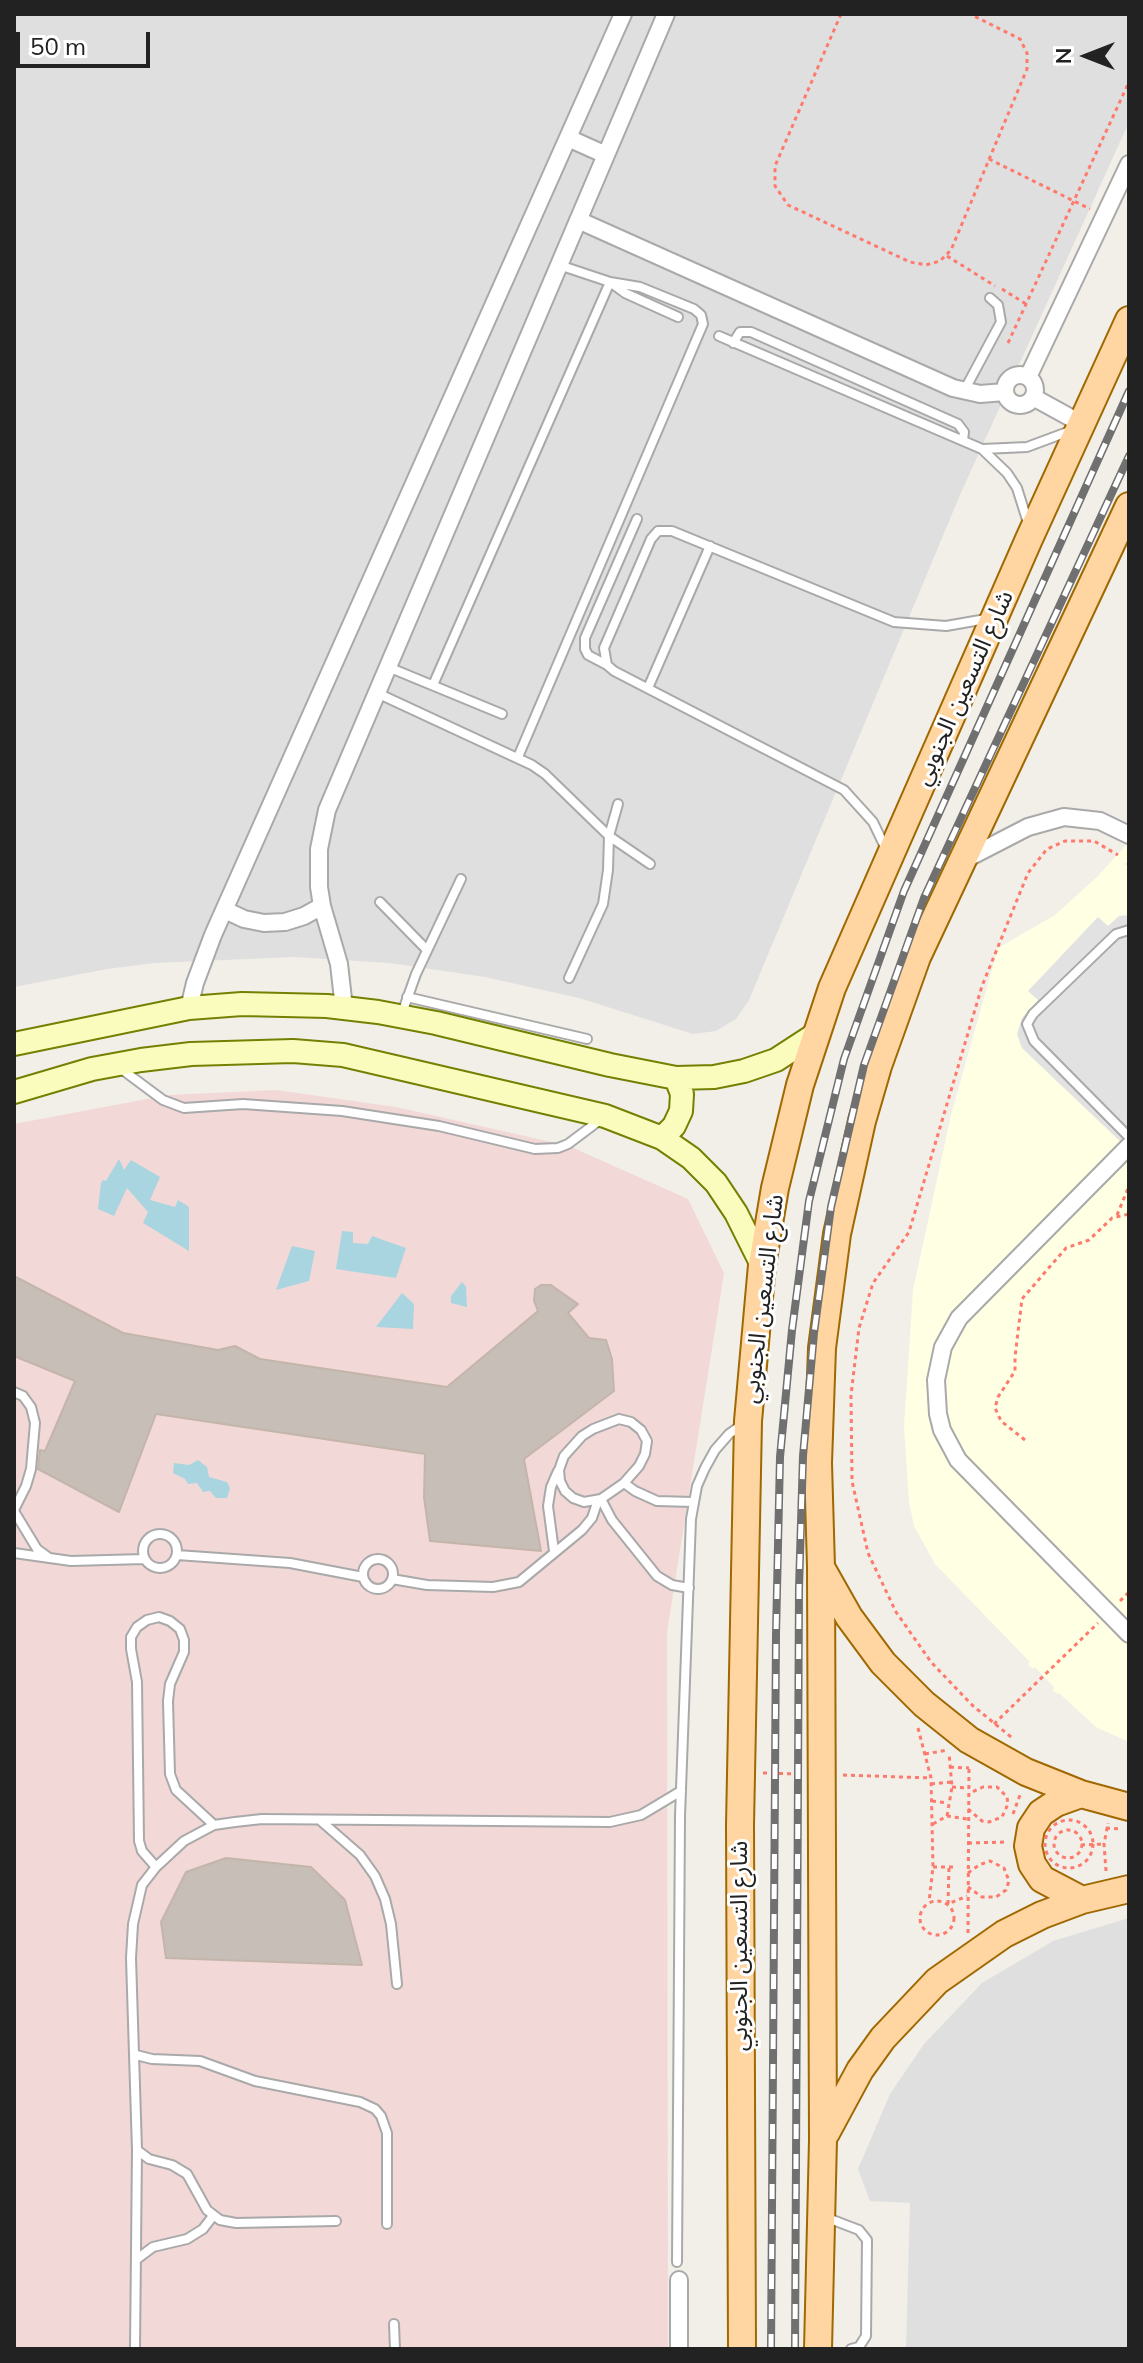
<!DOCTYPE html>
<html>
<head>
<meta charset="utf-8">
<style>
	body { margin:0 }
	#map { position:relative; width:1143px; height:2363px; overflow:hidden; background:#f2efe8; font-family:Mulish,sans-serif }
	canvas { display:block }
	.frame { position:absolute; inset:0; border:16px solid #222; pointer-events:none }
	.north { position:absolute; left:1047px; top:16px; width:80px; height:80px; -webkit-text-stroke:6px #fff; paint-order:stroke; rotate:270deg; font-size:22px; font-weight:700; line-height:32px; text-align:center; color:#222 }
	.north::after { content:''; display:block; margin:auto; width:28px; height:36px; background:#222; clip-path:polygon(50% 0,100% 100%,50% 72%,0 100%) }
	.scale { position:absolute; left:16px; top:32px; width:134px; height:36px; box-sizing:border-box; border:4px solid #222; border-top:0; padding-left:10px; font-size:24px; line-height:28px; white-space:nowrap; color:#222; -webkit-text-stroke:6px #fff; paint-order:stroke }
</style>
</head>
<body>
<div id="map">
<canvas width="1143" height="2363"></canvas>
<div class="frame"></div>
<div class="north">N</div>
<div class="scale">50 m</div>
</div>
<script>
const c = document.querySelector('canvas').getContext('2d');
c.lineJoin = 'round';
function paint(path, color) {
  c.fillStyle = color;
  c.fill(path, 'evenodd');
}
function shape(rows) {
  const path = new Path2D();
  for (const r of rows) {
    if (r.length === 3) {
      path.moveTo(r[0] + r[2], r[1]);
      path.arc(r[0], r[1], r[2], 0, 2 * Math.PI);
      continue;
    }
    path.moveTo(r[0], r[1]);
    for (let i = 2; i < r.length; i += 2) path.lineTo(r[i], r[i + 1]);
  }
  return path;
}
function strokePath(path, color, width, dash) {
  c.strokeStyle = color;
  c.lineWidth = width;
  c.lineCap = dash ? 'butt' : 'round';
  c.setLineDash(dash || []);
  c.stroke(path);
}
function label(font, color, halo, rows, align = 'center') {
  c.font = font + ' Mulish,"Noto Sans Arabic",sans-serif';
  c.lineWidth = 6;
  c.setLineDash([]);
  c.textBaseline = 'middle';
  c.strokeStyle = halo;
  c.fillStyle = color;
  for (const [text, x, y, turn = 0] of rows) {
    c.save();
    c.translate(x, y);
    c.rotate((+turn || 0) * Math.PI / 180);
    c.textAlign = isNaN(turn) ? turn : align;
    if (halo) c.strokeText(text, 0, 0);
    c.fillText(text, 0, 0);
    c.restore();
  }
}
paint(shape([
	[14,14,1129,14,1129,122,960,495,749,1000,736,1019,716,1031,693,1034,579,998,485,977,390,963,295,957,154,963,107,969,14,987],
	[1129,1918,1129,2349,906,2349,910,2203,870,2201,858,2169,890,2094,924,2044,982,1983,1053,1941]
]), '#e0dfdf');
paint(shape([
	[276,1090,396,1107,569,1146,688,1199,724,1273,667,1632,668,2349,14,2349,14,1124,168,1095]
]), '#f3d8d8');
paint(shape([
	[1129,842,1129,1742,1096,1727,1059,1693,1057,1694,1053,1690,1054,1687,1035,1667,1033,1669,1028,1664,1030,1662,935,1564,914,1526,909,1502,904,1426,913,1290,951,1115,998,948,1055,915,1097,877]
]), '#ffffe4');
paint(shape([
	[1129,915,1129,1138,1123,1144,1022,1048,1017,1034,1022,1018,1038,1000,1028,991,1098,917,1108,926,1119,916]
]), '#e2e2e2');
paint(shape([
	[119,1159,124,1170,131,1160,160,1177,150,1200,175,1207,178,1200,189,1207,189,1251,143,1223,148,1212,127,1188,114,1216,98,1209,101,1183,103,1180,106,1181],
	[342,1231,353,1232,353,1243,368,1244,372,1236,406,1248,396,1278,336,1269],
	[292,1246,315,1251,309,1281,276,1290],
	[462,1282,466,1287,467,1307,451,1303,451,1296],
	[402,1293,414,1304,413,1329,376,1327],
	[198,1460,207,1467,209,1477,227,1482,230,1488,227,1498,216,1498,210,1491,203,1492,197,1483,188,1484,185,1479,173,1473,174,1463,189,1465]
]), '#a8d5e0');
const building = shape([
	[14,1276,123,1333,218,1350,235,1346,260,1359,447,1387,538,1311,534,1301,535,1289,541,1285,551,1285,578,1304,568,1313,589,1338,606,1340,612,1359,614,1391,524,1459,541,1551,430,1541,424,1497,425,1454,156,1414,119,1512,38,1469,40,1450,45,1451,75,1381,14,1356,14,1276],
	[226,1858,311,1867,345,1900,362,1965,166,1958,161,1922,186,1872,226,1858]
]);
paint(building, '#c7beb7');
strokePath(building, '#c4b5aa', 2);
const lane = shape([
	[719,336,982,449,1007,473,1017,488,1028,523],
	[733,343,740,332,751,332,958,424,964,432,963,440],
	[964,391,1001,322,998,305,990,298],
	[983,449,1027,447,1070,431],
	[607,665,588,655,585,649,585,638,637,519],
	[388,667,502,714],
	[433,685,610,282,625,293,678,317],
	[648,688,710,546],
	[377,693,532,765,545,774,609,836,650,864],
	[518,757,703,324,701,315,694,309,640,287,610,282,559,265],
	[885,847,873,822,844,790,614,671,607,665,604,648,651,539,658,531,672,531,894,622,946,626,986,619],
	[380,902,427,950],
	[1129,930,1116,934,1033,1014,1027,1024,1034,1041,1129,1137],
	[569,978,603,904,608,870,609,836,618,804],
	[407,997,587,1039],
	[401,1016,416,974,461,879],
	[120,1068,163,1100,184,1108,243,1104,342,1111,439,1126,535,1149,558,1148,568,1144,600,1120],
	[14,1392,23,1396,31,1407,35,1423,31,1469,26,1486,14,1510],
	[619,1419,631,1422,641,1430,647,1441,645,1454,639,1466,624,1483,601,1499,584,1502,573,1498,565,1491,560,1481,559,1470,564,1456,582,1436,593,1429,619,1419],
	[624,1483,635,1491,657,1501,693,1502],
	[601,1499,612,1520,657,1576,672,1585,689,1588],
	[14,1511,37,1549,48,1557],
	[160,1551,17],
	[554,1551,548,1506,551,1487,558,1471],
	[14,1553,71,1561,144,1559],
	[177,1555,290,1563,363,1577],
	[378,1574,15],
	[392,1579,427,1585,493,1587,519,1582,582,1530,592,1518,598,1500],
	[321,1821,360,1855,375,1876,385,1899,391,1924,397,1984],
	[156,1867,142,1851,139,1841,137,1682,131,1649,131,1637,137,1627,147,1620,159,1617,170,1621,180,1629,184,1640,184,1652,170,1684,168,1701,170,1774,176,1790,214,1825],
	[136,2055,152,2059,200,2061,255,2081,360,2102,375,2109,381,2116,387,2133,387,2224],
	[825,2217,859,2230,867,2240,866,2336,859,2347,851,2349],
	[336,2221,236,2223,220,2220,207,2210,187,2174,172,2165,149,2159,137,2150,131,1958,133,1924,142,1885,156,1867,184,1841,214,1825,235,1822,262,1819,610,1822,641,1815,681,1791],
	[137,2259,153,2247,187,2239,203,2229,213,2216],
	[677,2262,680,1816,691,1519,697,1486,705,1468,715,1450,729,1434,743,1424],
	[394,2324,395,2349],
	[135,2349,137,2150]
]);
const street = shape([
	[568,138,606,155],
	[578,220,953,388,980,394,1005,392],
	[1020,390,15],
	[1028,377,1129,164],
	[1033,397,1082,424],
	[964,860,1028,827,1064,817,1100,821,1129,835],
	[225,910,244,919,264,923,285,922,304,916,322,906],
	[189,1008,195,983,213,935,623,14],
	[344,1008,339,964,322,906,319,887,319,849,327,810,666,14],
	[1129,1146,959,1318,943,1347,936,1380,938,1414,942,1430,958,1460,1129,1634],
	[679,2349,679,2280]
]);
const secondary = shape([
	[14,1044,189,1008,242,1004,327,1006,378,1012,436,1023,610,1065,676,1078,714,1077,744,1071,776,1060,816,1034],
	[14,1092,92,1069,141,1060,191,1054,293,1051,343,1055,605,1116,662,1138,691,1158,716,1183,736,1213,762,1265],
	[662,1138,674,1126,681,1111,682,1094,676,1078]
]);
const primary = shape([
	[823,1571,849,1617,883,1663,924,1704,969,1740,1026,1772,1081,1794,1129,1807],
	[1081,1794,1056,1803,1041,1813,1031,1828,1028,1846,1032,1864,1042,1879,1082,1900],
	[826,2133,860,2070,883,2038,937,1981,1004,1934,1042,1915,1082,1900,1129,1889],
	[742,2349,740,1825,748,1421,762,1265,775,1188,800,1085,832,988,1029,539,1129,320],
	[818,2349,823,2140,821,1567,818,1463,822,1348,837,1234,862,1121,878,1066,917,957,1129,506]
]);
strokePath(lane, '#a9a9a9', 12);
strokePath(street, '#a9a9a9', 20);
strokePath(secondary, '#748001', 26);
strokePath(primary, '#9f6800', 30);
strokePath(shape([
	[841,14,775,166,775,186,788,205,910,262,926,265,940,261,951,250,1027,69,1027,53,1020,39,970,14],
	[989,159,1090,209],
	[947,256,995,286],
	[1002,289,1026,304],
	[1008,343,1129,82],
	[1127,863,1129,864],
	[1117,1215,1129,1186],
	[1025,1440,1001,1421,995,1408,998,1397,1015,1371,1015,1357,1022,1299,1066,1248,1089,1240,1112,1218,1129,1214],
	[1120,1601,1129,1592],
	[994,1724,1098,1623],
	[918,1728,931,1778,933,1867,929,1902],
	[1011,1737,972,1705,931,1662,896,1612,868,1553,852,1481,851,1395,859,1328,873,1283,909,1232,982,986,1028,873,1047,849,1065,841,1094,841,1118,855],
	[925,1754,948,1750],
	[950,1767,969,1768],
	[763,1773,799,1774],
	[843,1775,931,1778],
	[931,1784,951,1782],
	[952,1787,968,1788],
	[932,1801,948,1803],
	[968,1809,982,1821,989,1822,1002,1817,1008,1804,1007,1797,997,1787,983,1787,970,1793],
	[1013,1814,1020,1795],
	[947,1816,952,1787,949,1753],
	[1069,1844,24],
	[933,1824,947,1816,967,1819],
	[1106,1828,1122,1829],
	[1068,1844,14],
	[968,1843,1007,1842],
	[1081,1845,1104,1844],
	[933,1867,956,1867],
	[949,1868,948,1904,967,1896],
	[1106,1871,1104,1844,1108,1823],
	[968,1873,979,1865,990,1861,1004,1868,1009,1881,1006,1890,996,1897,982,1897,968,1887],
	[937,1918,17],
	[968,1933,969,1765]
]), '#fe7a6d', 3, [4, 4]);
strokePath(lane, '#fff', 8);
strokePath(street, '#fff', 16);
strokePath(secondary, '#fafcbd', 22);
strokePath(primary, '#ffd5a1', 26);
const rail = shape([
	[771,2349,776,1634,780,1457,792,1330,809,1201,844,1059,904,891,1129,391],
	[795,2349,799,1588,803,1456,814,1333,831,1207,864,1065,924,898,1129,456]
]);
strokePath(rail, '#707070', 8);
strokePath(rail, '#fff', 5, [15]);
label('24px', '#222', '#fff', [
	["شارع التسعين الجنوبي",964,688,-66],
	["شارع التسعين الجنوبي",763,1299,-83],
	["شارع التسعين الجنوبي",740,1946,-90]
]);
</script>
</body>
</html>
